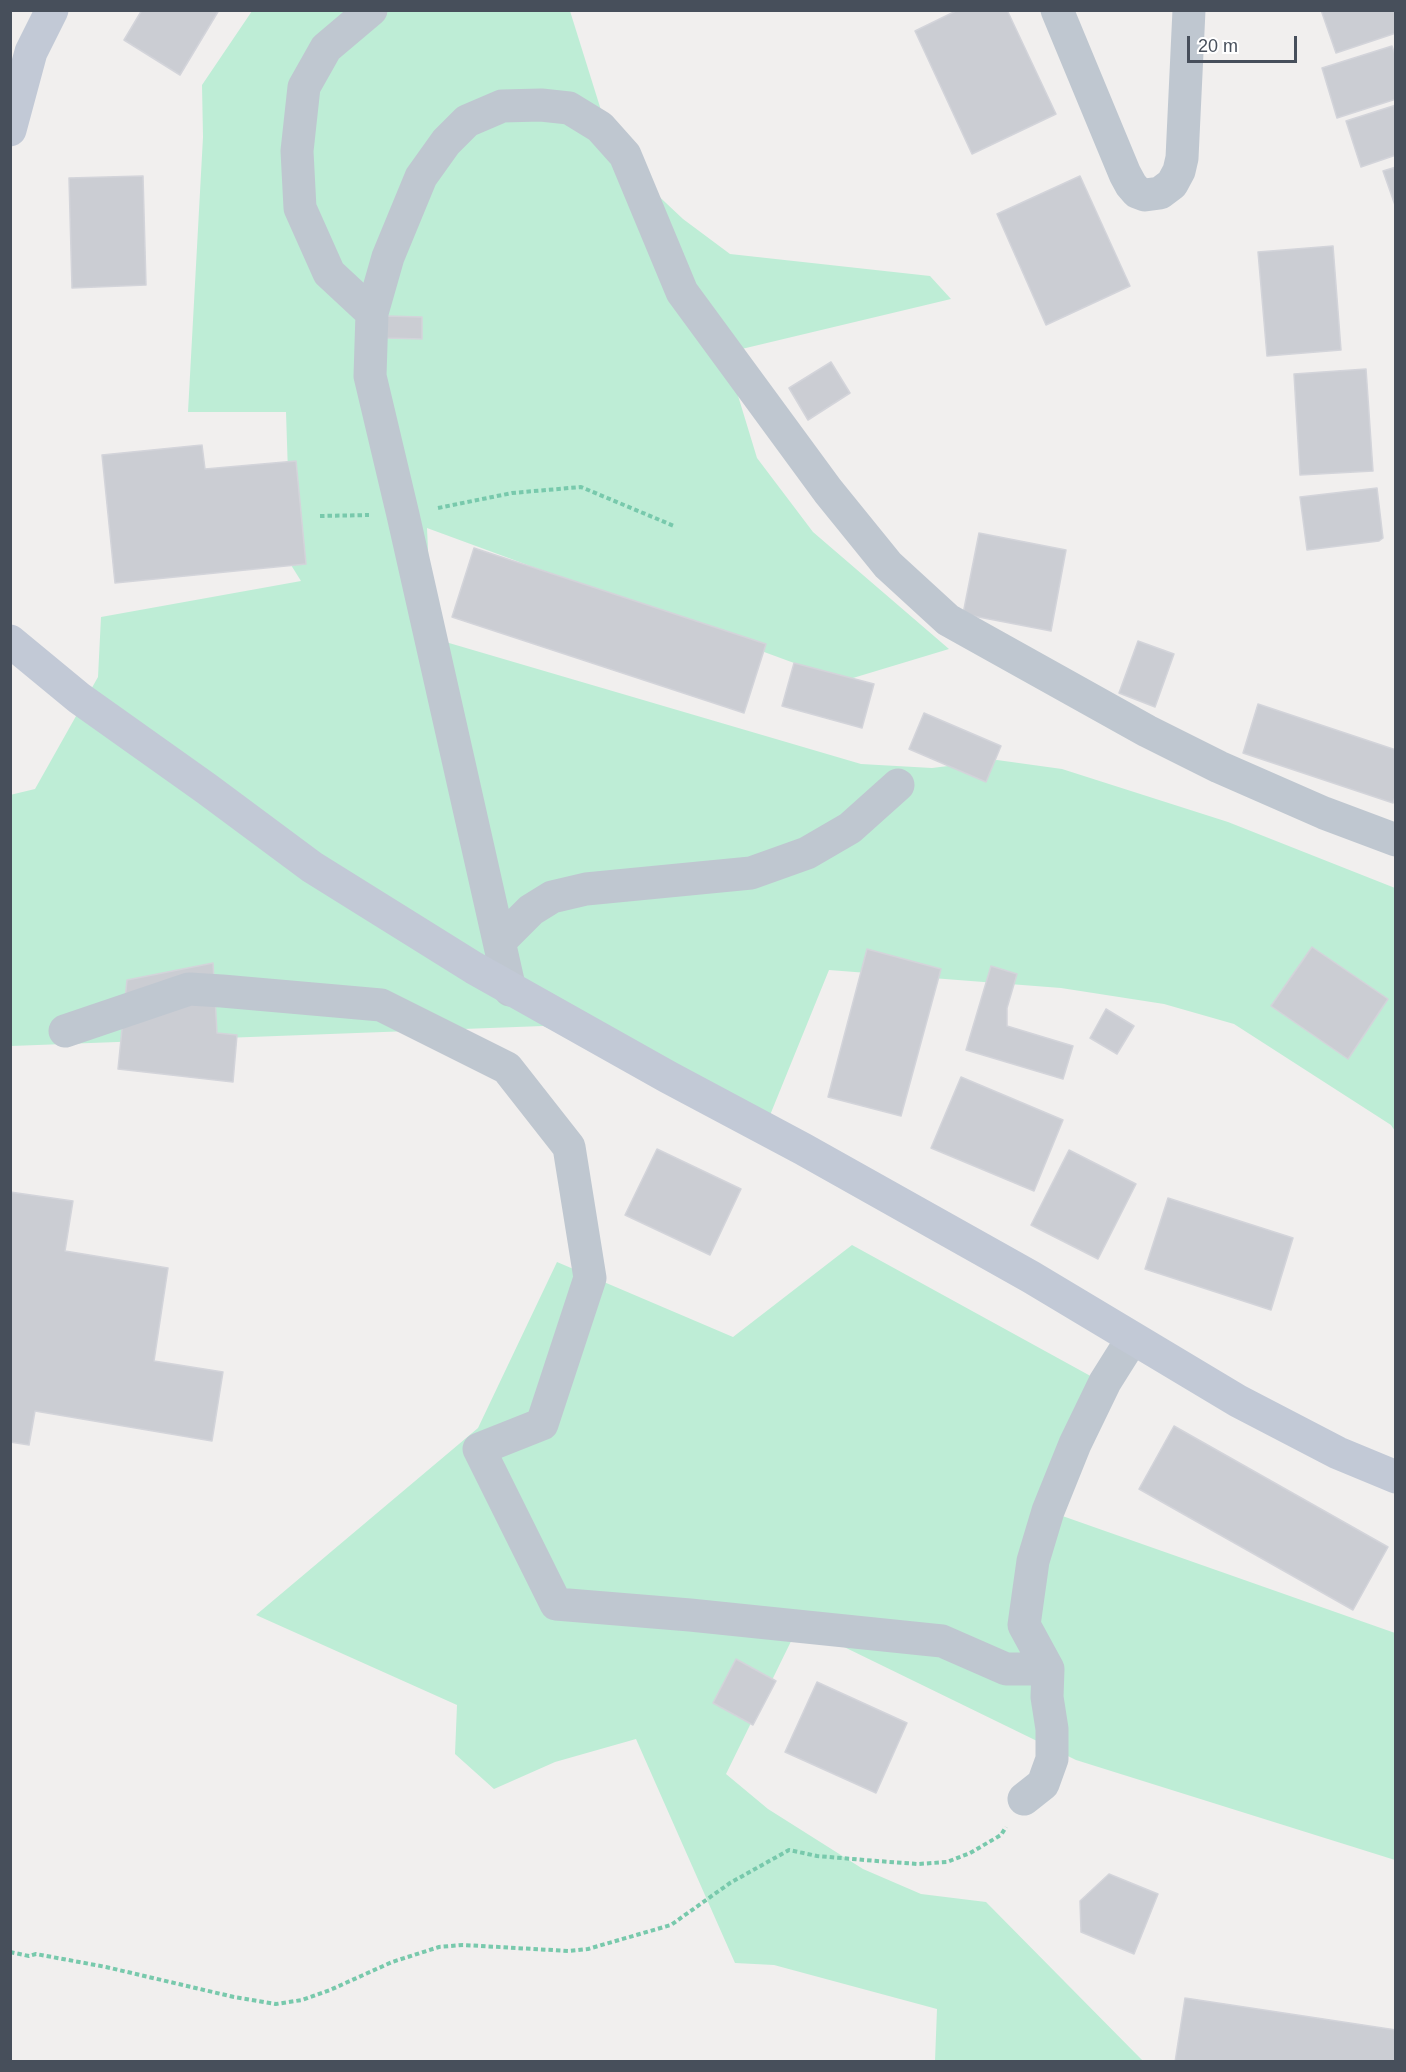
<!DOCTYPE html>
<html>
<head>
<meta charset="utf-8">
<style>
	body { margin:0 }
	#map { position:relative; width:1406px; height:2072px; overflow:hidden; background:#f1efee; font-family:Arial,sans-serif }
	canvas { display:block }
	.frame { position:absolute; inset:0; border:12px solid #474f5b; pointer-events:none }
	.scale { position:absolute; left:1187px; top:36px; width:110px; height:27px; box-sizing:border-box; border:3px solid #474f5b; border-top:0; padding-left:8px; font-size:18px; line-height:21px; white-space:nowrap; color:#474f5b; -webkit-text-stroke:4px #fff; paint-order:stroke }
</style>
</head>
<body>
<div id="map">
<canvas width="1406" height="2072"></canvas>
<div class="frame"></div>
<div class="scale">20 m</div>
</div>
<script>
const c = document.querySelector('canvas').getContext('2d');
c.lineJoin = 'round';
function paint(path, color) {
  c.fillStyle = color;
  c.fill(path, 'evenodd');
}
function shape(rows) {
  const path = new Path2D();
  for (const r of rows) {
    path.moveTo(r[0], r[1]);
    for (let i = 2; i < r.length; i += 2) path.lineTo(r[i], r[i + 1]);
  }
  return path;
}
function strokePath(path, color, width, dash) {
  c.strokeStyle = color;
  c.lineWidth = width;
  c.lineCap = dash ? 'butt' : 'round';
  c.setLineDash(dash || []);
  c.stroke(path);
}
paint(shape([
	[252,11,570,11,615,155,683,219,730,254,930,276,951,299,725,353,757,458,813,532,949,649,843,681,427,528,432,638,861,764,932,768,997,760,1062,769,1228,822,1395,888,1395,1131,1391,1125,1234,1024,1164,1004,1061,988,829,970,766,1125,543,1026,11,1046,10,795,35,789,98,677,101,617,301,581,291,565,286,412,188,412,203,137,202,85],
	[852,1245,1116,1390,1034,1506,1395,1633,1395,1860,1076,1760,799,1625,726,1774,768,1809,863,1869,921,1894,986,1902,1143,2061,935,2061,937,2009,774,1965,735,1963,636,1739,555,1762,494,1789,455,1754,457,1705,256,1615,478,1428,557,1262,733,1337]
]), '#beedd6');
const building = shape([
	[142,10,219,10,180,75,124,40,142,10],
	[958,10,1007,10,1056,114,972,154,915,31,958,10],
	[1321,10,1396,10,1396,33,1336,53,1321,10],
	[1392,46,1396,57,1396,99,1337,118,1322,68,1392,46],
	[1396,105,1396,155,1361,167,1346,121,1396,105],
	[1396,167,1396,208,1383,171,1396,167],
	[143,176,146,285,72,288,69,178,143,176],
	[1080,176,1130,286,1046,325,997,214,1080,176],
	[1333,246,1341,350,1267,356,1258,252,1333,246],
	[387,316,422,317,422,339,387,338,387,316],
	[831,362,850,393,808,420,789,388,831,362],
	[1366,369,1373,471,1300,475,1294,374,1366,369],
	[202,445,205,469,296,461,306,564,115,583,102,455,202,445],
	[1377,488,1383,538,1379,541,1307,550,1300,497,1377,488],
	[979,533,1066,550,1051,631,963,614,979,533],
	[474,548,766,644,744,713,452,617,474,548],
	[1138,641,1174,654,1155,707,1119,693,1138,641],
	[794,663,874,684,862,728,782,706,794,663],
	[1258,704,1396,750,1396,794,1393,803,1243,753,1258,704],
	[924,713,1001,746,986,782,909,749,924,713],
	[1312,947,1388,999,1348,1059,1271,1006,1312,947],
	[867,949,941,969,901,1116,828,1097,867,949],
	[213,963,217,1033,237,1035,233,1082,118,1069,127,980,213,963],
	[991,966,1017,974,1007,1008,1007,1026,1073,1046,1063,1079,966,1050,991,966],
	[1106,1009,1134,1026,1117,1054,1090,1038,1106,1009],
	[961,1077,1063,1120,1034,1191,931,1148,961,1077],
	[657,1149,741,1189,710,1255,625,1215,657,1149],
	[1069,1150,1136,1184,1098,1259,1031,1225,1069,1150],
	[10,1192,73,1201,65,1251,168,1268,154,1361,223,1372,212,1441,35,1411,29,1445,10,1442,10,1192],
	[1168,1198,1293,1238,1271,1310,1145,1269,1168,1198],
	[1174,1426,1388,1547,1353,1610,1139,1489,1174,1426],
	[736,1659,776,1681,753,1725,713,1703,736,1659],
	[817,1682,907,1723,876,1793,785,1752,817,1682],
	[1109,1874,1158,1894,1134,1954,1081,1932,1080,1901,1109,1874],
	[1185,1998,1396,2030,1396,2062,1175,2062,1185,1998]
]);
paint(building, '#cbcdd3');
strokePath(building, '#d3d4da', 1.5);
strokePath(shape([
	[438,508,512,493,581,487,674,526],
	[320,516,369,515],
	[10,1952,29,1956,36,1954,106,1967,234,1997,276,2004,302,2000,330,1990,392,1962,439,1947,463,1945,569,1951,588,1949,671,1925,730,1883,789,1850,817,1856,877,1861,918,1864,947,1862,970,1853,1001,1835,1006,1827]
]), '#78c9ac', 4, [4.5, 3]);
strokePath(shape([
	[371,10,326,48,304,87,297,151,300,208,329,273,372,313],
	[1057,10,1125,174,1131,185,1137,192,1145,195,1160,193,1172,184,1179,171,1182,158,1189,10],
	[500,941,531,910,552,897,586,889,751,873,807,853,850,828,898,785],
	[510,990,403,515,370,376,372,313,388,257,421,177,446,142,467,121,502,106,541,105,569,108,600,127,625,155,682,292,828,491,888,565,948,620,1147,731,1219,767,1324,813,1396,840],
	[65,1031,189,989,222,991,381,1005,507,1068,569,1147,590,1278,542,1424,479,1449,556,1604,690,1615,942,1641,1006,1669,1048,1669],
	[1024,1799,1043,1784,1052,1759,1052,1729,1047,1697,1048,1669,1024,1625,1033,1561,1048,1511,1075,1444,1105,1382,1132,1339]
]), '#bfc7d0', 33);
strokePath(shape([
	[10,130,31,52,52,10],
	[10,641,79,698,207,789,312,867,474,968,668,1077,803,1149,1031,1277,1238,1401,1338,1453,1396,1477]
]), '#c2c9d6', 33);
</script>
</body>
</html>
